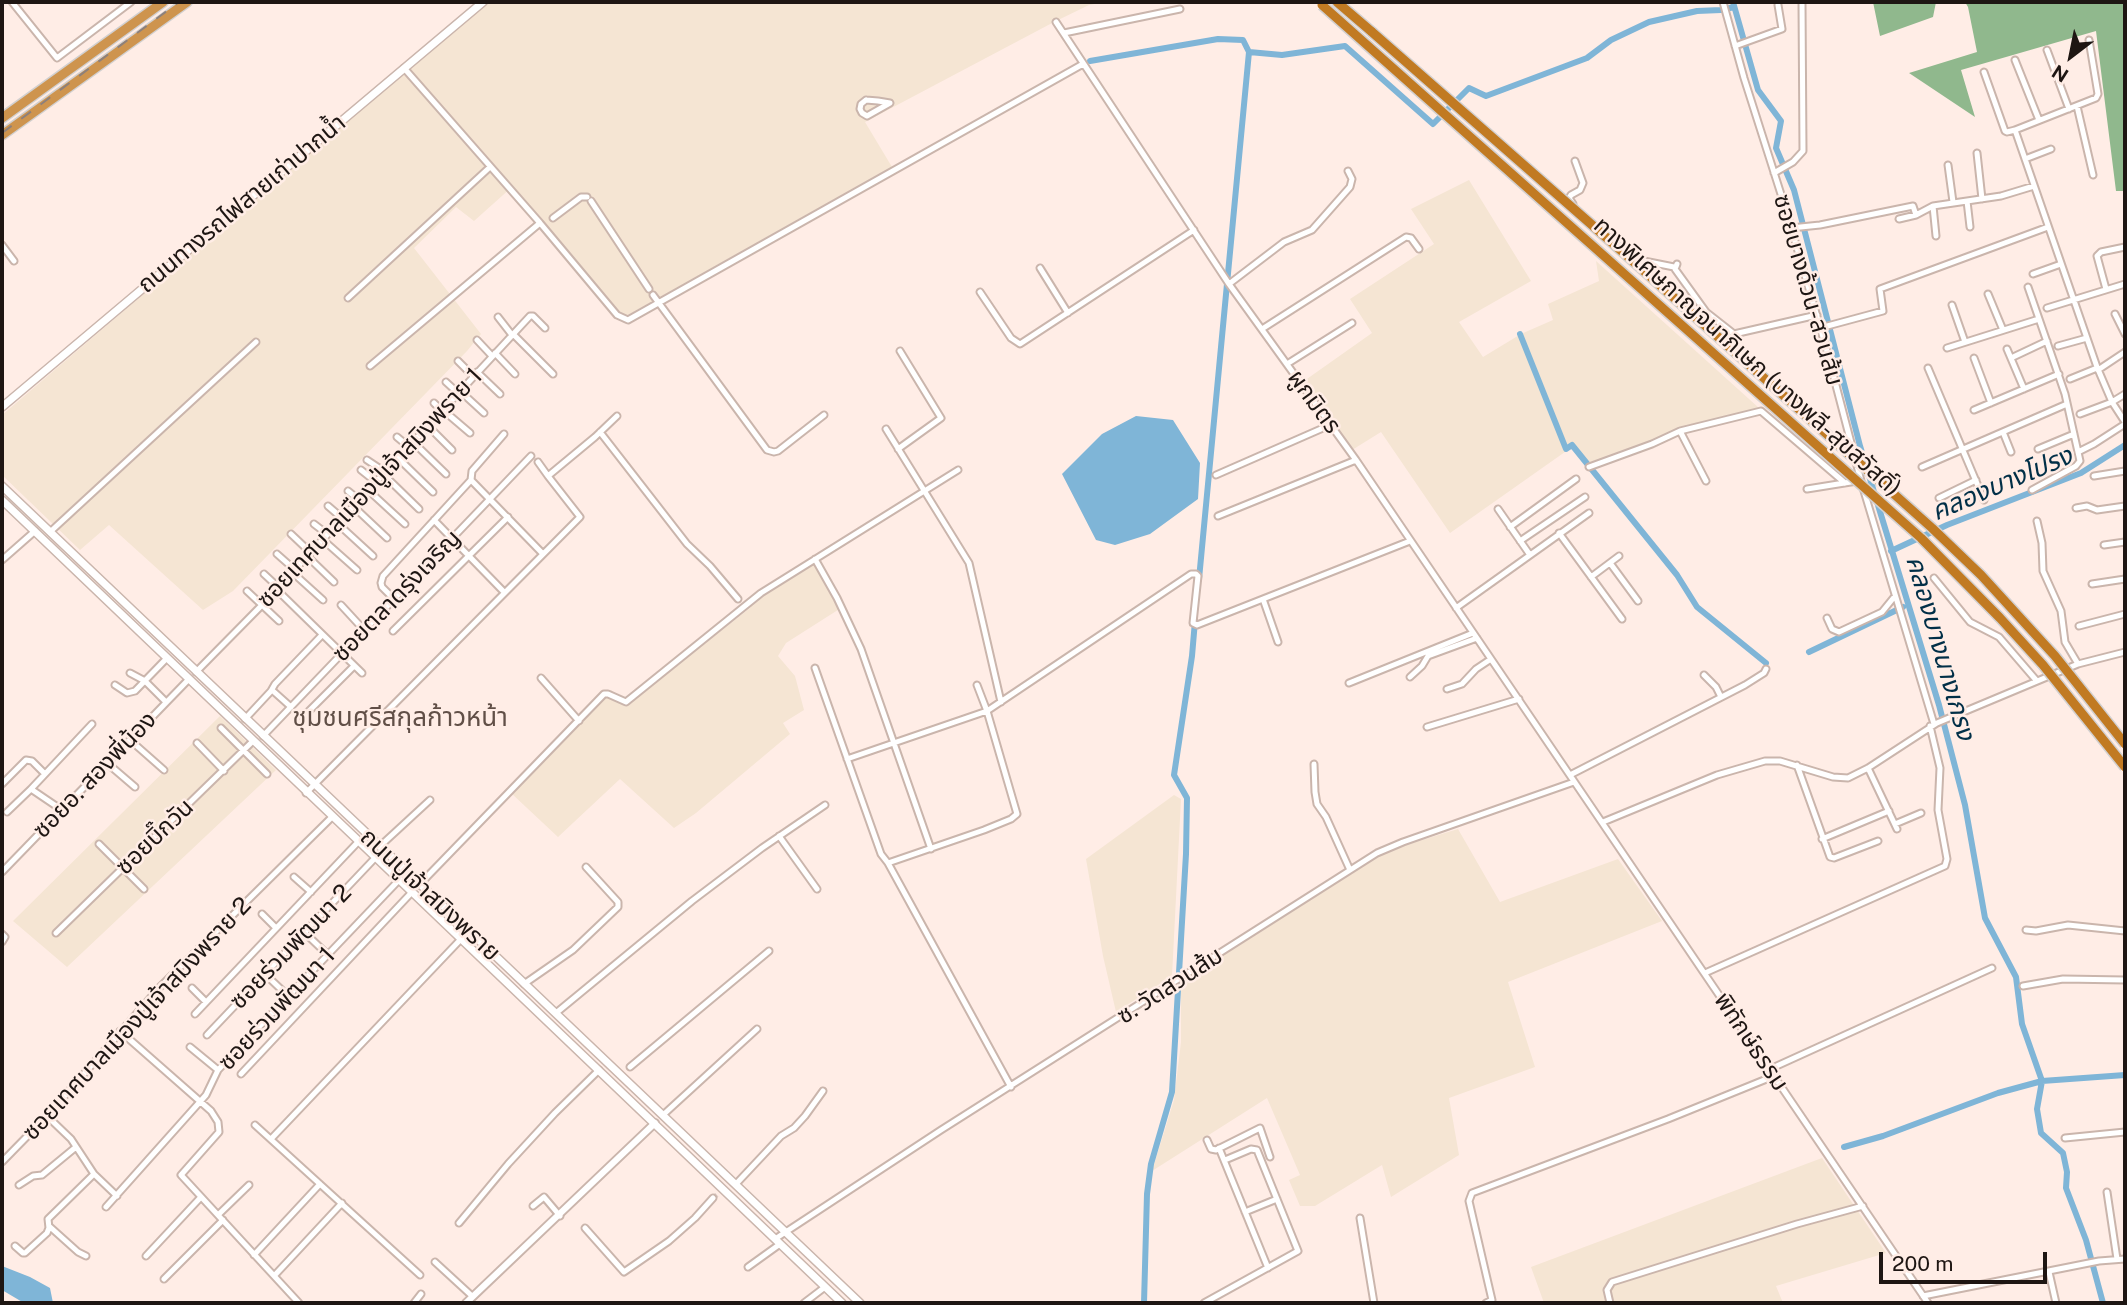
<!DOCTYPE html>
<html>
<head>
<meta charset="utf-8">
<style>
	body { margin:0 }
	#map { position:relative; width:2127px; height:1305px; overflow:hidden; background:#ffede6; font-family:"Public Sans",sans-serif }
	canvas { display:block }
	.frame { position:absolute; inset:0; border:4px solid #1e1613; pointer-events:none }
	.north { position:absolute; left:2036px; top:21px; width:70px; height:70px; -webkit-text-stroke:5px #ffede6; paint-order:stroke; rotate:212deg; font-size:19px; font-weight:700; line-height:28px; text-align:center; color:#1e1613 }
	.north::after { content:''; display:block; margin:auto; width:24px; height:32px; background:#1e1613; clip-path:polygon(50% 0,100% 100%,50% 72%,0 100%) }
	.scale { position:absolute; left:1879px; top:1252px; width:168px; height:32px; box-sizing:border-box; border:4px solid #1e1613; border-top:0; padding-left:9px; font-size:21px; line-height:24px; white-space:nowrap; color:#1e1613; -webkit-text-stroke:5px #ffede6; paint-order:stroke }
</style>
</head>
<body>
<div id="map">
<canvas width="2127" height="1305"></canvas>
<div class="frame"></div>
<div class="north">N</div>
<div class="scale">200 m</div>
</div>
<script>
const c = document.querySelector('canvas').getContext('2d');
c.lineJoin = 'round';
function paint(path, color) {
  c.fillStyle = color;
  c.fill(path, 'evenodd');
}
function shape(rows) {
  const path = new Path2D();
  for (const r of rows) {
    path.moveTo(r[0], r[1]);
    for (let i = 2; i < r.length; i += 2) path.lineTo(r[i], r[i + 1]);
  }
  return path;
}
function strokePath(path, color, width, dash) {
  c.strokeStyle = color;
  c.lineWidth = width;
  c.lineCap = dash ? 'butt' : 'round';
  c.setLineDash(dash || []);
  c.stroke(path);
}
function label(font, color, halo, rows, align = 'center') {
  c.font = font + ' "Public Sans","Noto Sans Thai",sans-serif';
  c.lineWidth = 5;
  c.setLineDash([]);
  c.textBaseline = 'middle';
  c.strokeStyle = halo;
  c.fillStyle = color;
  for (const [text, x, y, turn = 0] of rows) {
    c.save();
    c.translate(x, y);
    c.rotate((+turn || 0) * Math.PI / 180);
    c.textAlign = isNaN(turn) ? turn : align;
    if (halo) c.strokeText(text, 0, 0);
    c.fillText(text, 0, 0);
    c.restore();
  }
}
paint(shape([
	[489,2,1106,2,1089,5,1054,22,865,122,892,167,623,318,512,187,474,221,456,207,414,248,481,334,467,351,233,591,203,610,109,525,80,550,2,475,2,415,410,66],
	[1469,180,1531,281,1459,322,1483,357,1521,334,1553,320,1548,304,1599,281,1596,261,1759,408,1587,463,1572,447,1450,533,1381,432,1352,450,1304,381,1372,333,1350,299,1434,244,1411,209],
	[815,562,841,608,786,643,778,656,795,676,804,710,783,723,790,734,696,813,674,828,620,779,558,837,511,793,611,690,629,703,750,608,751,603],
	[220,716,276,770,67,967,13,921],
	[1174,795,1181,799,1172,976,1116,1012,1103,956,1086,859],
	[1458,829,1500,902,1618,859,1662,921,1508,982,1535,1067,1449,1098,1459,1155,1391,1197,1382,1165,1315,1206,1300,1206,1289,1180,1300,1175,1267,1098,1152,1171,1174,1100,1181,1042,1181,983,1370,859,1399,847],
	[1822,1158,1886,1253,1776,1286,1783,1303,1544,1303,1531,1267]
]), '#f5e5d3');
paint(shape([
	[1873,2,1936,2,1933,17,1880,36],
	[1965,2,2125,2,2125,191,2116,191,2096,31,1961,70,1975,117,1909,73,1977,52,1968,7]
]), '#90b88d');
paint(shape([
	[1136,416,1173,420,1200,463,1198,499,1150,534,1115,545,1096,540,1062,474,1102,434],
	[2,1266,30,1277,50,1288,53,1303,24,1303,2,1290]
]), '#7fb5d7');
strokePath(shape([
	[1733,2,1758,90,1781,121,1776,148,1794,190,1860,446,1939,705,1965,805,1985,918,2016,977,2022,1024,2042,1081,2037,1109,2041,1133,2063,1153,2067,1172,2066,1188,2086,1240,2103,1303],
	[1249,52,1282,55,1345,46,1433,124,1469,88,1486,96,1587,58,1611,40,1649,22,1697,11,1721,10,1734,7],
	[1090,61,1218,39,1243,40,1249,52,1199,579],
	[1520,334,1566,449,1572,445,1677,575,1697,607,1766,663],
	[1891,551,1947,525,2081,473,2125,445],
	[1809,652,1903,607],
	[1844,1147,1883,1136,1998,1093,2042,1081,2125,1075],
	[1144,1303,1147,1194,1151,1164,1172,1092,1186,854,1187,798,1174,775,1192,656,1195,621]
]), '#7fb5d7', 6);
strokePath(shape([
	[713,1198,718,1194]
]), '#ddcdc6', 5, [5, 2.5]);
const minor = shape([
	[12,2,57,58,131,2],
	[1723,2,1744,78,1786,210,1827,351,1861,481,1934,724],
	[1056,22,1229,284,1356,460,1928,1303],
	[1064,33,1180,9],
	[2089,40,2098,94,2096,98,2015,130,2097,367,2112,402,2125,422],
	[1735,46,1782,29,1778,5],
	[2047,50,2069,109],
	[2015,60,2039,120],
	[404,68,540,223,617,315,628,320,1083,64],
	[1984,72,2005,131,2007,132,2015,130],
	[866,100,878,101,890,103,867,116,862,113,860,109,861,104,866,100],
	[2077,106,2093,175],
	[1977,153,1982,199],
	[2025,159,2051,149],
	[1948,165,1953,202],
	[1774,173,1793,162,1803,151,1802,2],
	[591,201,649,289],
	[1967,201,1970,227],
	[1573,204,1569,198,1571,195,1580,190,1583,183,1575,161],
	[1933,206,1936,236],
	[553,218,581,197,587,197],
	[1899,219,1916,215],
	[1791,228,1820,225,1913,206,1916,215,1933,206,2001,196,2034,186],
	[2,245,14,261],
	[1631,254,1644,261,1674,267],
	[1677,264,1675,269,1706,312,1734,334,1817,315],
	[1040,268,1068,313],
	[2033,274,2061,264],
	[1229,284,1284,242,1312,230,1350,187,1352,179,1348,171],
	[2028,287,2065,394,2080,461,2076,466,2032,490],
	[2106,289,2097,256,2101,252,2125,247],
	[980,292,1011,338,1020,344,1194,230],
	[1988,294,2003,330],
	[653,295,767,450,774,452,778,451,824,415],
	[348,298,490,167],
	[1952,305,1965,342],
	[2047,308,2125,284],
	[2115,314,2125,334],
	[498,317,512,335],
	[1820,328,1883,311,1880,289,2048,227],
	[1262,329,1406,237,1411,238,1419,249],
	[513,334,553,374],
	[477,340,492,356],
	[2058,346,2087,338],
	[1947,348,2039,319],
	[2007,349,2024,389],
	[495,353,515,374],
	[1974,358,1991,403],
	[2011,358,2047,341],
	[458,361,473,376],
	[1287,364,1352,323],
	[370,366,540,223],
	[1928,368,1984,500],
	[2098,370,2125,352],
	[477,372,500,394],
	[2070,379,2097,368],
	[446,382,458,393],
	[460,391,484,413],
	[434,403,442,411],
	[443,410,470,433],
	[1974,410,2059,374],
	[2080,414,2112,402,2125,394],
	[428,426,452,450],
	[886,429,969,563,1001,702],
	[1680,431,1706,481],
	[600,432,687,544,710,566,738,599],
	[2003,432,2011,452],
	[397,437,409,447],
	[413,442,446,474],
	[898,449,941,418,900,351],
	[2038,449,2074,434],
	[2078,452,2094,444,2125,424],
	[398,458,433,492],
	[367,460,385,472],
	[538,462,548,476],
	[1589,467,1652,444,1680,431,1761,411,1845,483],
	[1922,467,2067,404],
	[361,470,376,482],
	[383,474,419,509],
	[1216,475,1330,425],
	[2094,476,2125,471],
	[471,480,543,554],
	[1807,489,1857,481],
	[368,490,405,524],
	[348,491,359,500],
	[1939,498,1976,480],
	[328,506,342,518],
	[353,506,387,538],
	[2076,508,2087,506,2097,510,2125,506],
	[1498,509,1530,555],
	[1218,516,1356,460],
	[434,520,504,592],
	[2037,521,2042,543,2043,571,2061,611,2065,642,2078,664],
	[337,523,373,556],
	[314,524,327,534],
	[1510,527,1576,479],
	[50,532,256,342],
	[1559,533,1622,619],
	[291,534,310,552],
	[322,539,357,570],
	[1520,541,1585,497],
	[2104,545,2125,542],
	[277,554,294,569],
	[307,556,334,582],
	[815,559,837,598,861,649,931,849],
	[2,560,35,531],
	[1610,563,1638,601],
	[292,572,323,600],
	[264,574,278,587],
	[1591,577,1619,556],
	[1934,578,1970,622,1999,637,2036,680],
	[2092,584,2125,579],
	[276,589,362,673],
	[247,591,279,621],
	[394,599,382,587,381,583,383,576,471,480,472,471,504,434],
	[1263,599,1278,642],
	[341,605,364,630],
	[1456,608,1589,513],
	[1827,618,1832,629,1839,632,1882,612,1895,596],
	[2079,626,2125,614],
	[393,631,508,517],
	[815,668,881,854,888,863,1011,1087],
	[196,672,262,605,530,316,533,316,545,328],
	[130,673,145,681,166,702],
	[1704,675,1716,687,1721,697],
	[1410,677,1422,666,1428,656,1477,638],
	[541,678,579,721],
	[1349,683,1473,633],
	[115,685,127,693,135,691,167,658],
	[1447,689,1462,684,1476,669,1491,659],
	[272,690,291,707],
	[303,717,354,666],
	[245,719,271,691,275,684,322,635],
	[1427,727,1519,699],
	[221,728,267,774],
	[263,736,531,456],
	[130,740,164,770],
	[197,743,224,771],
	[847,759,987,711,1191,574,1196,574,1198,576,1193,623,1197,625,1410,541],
	[107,763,135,787],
	[1314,764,1315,792,1317,804,1326,817,1350,870],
	[1797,765,1830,857,1834,858,1878,841],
	[1868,768,1897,829],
	[1570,775,1745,685,1764,673,1766,669],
	[2,784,26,760,32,761,45,774],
	[31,789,92,724],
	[306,793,580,517,548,476,595,437,617,416],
	[7,812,31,789,62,810],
	[1603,822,1717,775,1765,761,1780,761,1833,777,1848,778,1868,768,1937,723,2078,664,2125,652],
	[1895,824,1921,813],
	[779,836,817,889],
	[1822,839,1889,811],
	[99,844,144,889],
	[379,847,430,800],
	[888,863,984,830,1011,819,1017,814,987,711,977,685],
	[2,872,189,679],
	[294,877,311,892],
	[419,885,604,694,608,694,626,702,761,593,958,470],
	[262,914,276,928],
	[2026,930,2036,931,2068,925,2125,931],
	[56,933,253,741],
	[305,933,327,954],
	[2,934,5,937,2,942],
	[1705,973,1945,866,1947,859,1938,810,1940,768,1930,726],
	[266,975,288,996],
	[524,984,573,950,618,907,618,902,586,867],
	[2023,986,2063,979,2125,980],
	[192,988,206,1002],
	[556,1013,692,901,762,848,825,805],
	[195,1014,358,842],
	[120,1031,211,1111,218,1122,219,1132,181,1175,299,1303],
	[207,1035,375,858],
	[190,1047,218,1070],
	[630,1067,769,951],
	[1770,1069,1992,968],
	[241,1074,412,892],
	[663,1115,757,1029],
	[47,1116,71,1139,94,1174,117,1196],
	[255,1125,420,1275],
	[2065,1138,2125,1132],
	[271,1139,461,939],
	[1207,1140,1211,1149,1216,1150,1260,1128,1270,1157],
	[1219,1148,1268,1268],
	[2,1162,47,1116,160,987,332,817],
	[736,1184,781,1136,794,1128,805,1116,823,1091],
	[19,1185,33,1176,42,1175,76,1147],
	[2107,1192,2117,1259],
	[533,1206,544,1197,560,1216],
	[106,1207,206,1095,218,1070,399,880],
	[1245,1212,1277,1199],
	[218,1215,249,1185],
	[1360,1218,1374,1303],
	[459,1223,508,1164,555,1113,599,1070],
	[49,1226,78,1252,86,1256],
	[585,1228,624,1272,669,1241,695,1218,713,1198],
	[775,1239,941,1130,1377,853,1403,842,1574,782],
	[15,1246,23,1253,25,1253,47,1233,49,1228,48,1219,94,1174],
	[254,1255,320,1184],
	[146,1256,201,1197],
	[435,1262,472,1296],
	[748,1267,780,1244],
	[2049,1272,2056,1303],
	[274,1276,342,1203],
	[164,1279,223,1220],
	[1923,1296,2099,1261,2125,1259],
	[414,1303,421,1294],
	[804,1303,825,1287],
	[1204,1303,1298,1251,1257,1150,1251,1149,1225,1160],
	[1486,1303,1492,1300,1469,1201,1472,1193,1668,1119,1774,1076],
	[1610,1303,1607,1290,1612,1282,1797,1224,1863,1206]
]);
const tertiary = shape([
	[466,1303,655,1123]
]);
const secondary = shape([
	[2,407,483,2],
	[2,486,860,1303],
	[2,500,842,1303]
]);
const trunk = shape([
	[2,118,163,2],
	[2,135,187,2]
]);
const motorway = shape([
	[1337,2,1372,32]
]);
strokePath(minor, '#cab5ac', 9);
strokePath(tertiary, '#cab5ac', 10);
strokePath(secondary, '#cab5ac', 10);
strokePath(trunk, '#d2d0d0', 12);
strokePath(motorway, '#d2d0d0', 12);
strokePath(minor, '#fff', 5);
strokePath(tertiary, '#fff', 6);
strokePath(secondary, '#fff', 7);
strokePath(trunk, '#ce944e', 9);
strokePath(motorway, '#c17a22', 9);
strokePath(shape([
	[2,133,179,2]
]), '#8d807b', 2, [12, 12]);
const motorwayBridge = shape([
	[1322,5,1921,538,2000,618,2043,665,2125,767],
	[1372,32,1624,253,1932,528,1981,575,2055,656,2125,744]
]);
strokePath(motorwayBridge, '#d2d0d0', 12, []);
strokePath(motorwayBridge, '#c17a22', 9);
label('24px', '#1e1613', '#ffede6', [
	["ถนนทางรถไฟสายเก่าปากน้ำ",242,204,-40],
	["ซอยบางด้วน-สวนส้ม",1808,290,74],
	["ทางพิเศษกาญจนาภิเษก (บางพลี-สุขสวัสดิ์)",1747,357,42],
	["ผูกมิตร",1314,402,54],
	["ซอยเทศบาลเมืองปู่เจ้าสมิงพราย 1",370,488,-47],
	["ซอยตลาดรุ่งเจริญ",397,596,-46],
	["ซอยอ. สองพี่น้อง",95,775,-46],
	["ซอยบิ๊กวัน",155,837,-44],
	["ถนนปู่เจ้าสมิงพราย",430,895,43],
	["ซอยร่วมพัฒนา 2",291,947,-46],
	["ซ. วัดสวนส้ม",1170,986,-33],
	["ซอยร่วมพัฒนา 1",277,1009,-47],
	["ซอยเทศบาลเมืองปู่เจ้าสมิงพราย 2",137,1019,-47],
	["พิทักษ์ธรรม",1751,1042,56]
]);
label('italic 26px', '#012f47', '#ffede6', [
	["คลองบางโปรง",2002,484,-23],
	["คลองบางนางเกรง",1940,648,74]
]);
label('26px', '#614f47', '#ffede6', [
	["ชุมชนศรีสกุลก้าวหน้า",400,718]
]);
</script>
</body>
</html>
